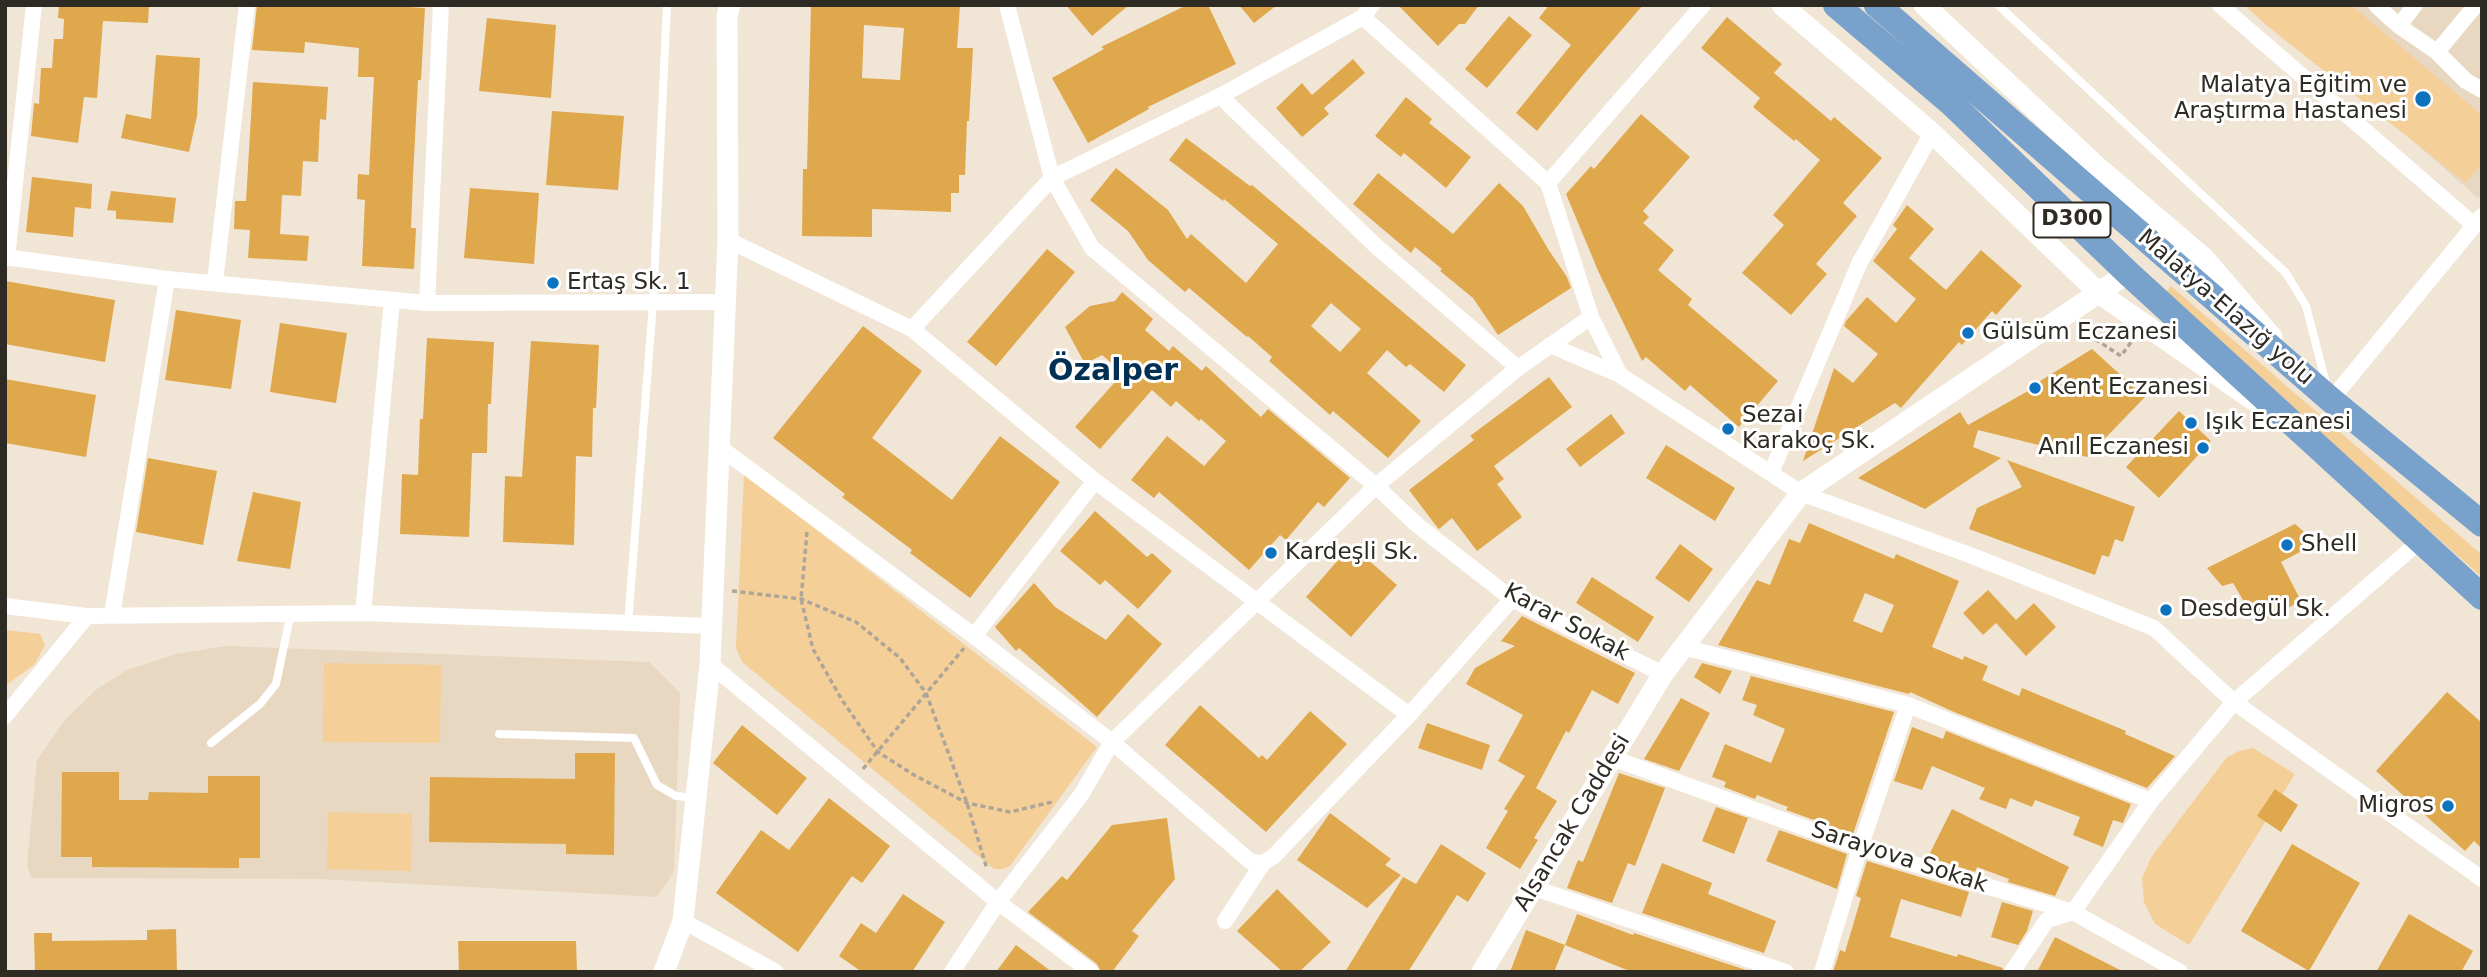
<!DOCTYPE html>
<html>
<head>
<meta charset="utf-8">
<style>
	body { margin:0 }
	#map { position:relative; width:2487px; height:977px; overflow:hidden; background:#f1e5d5; font-family:"DejaVu Sans",sans-serif }
	canvas { display:block }
	.frame { position:absolute; inset:0; border:7px solid #2e2a24; pointer-events:none }
</style>
</head>
<body>
<div id="map">
<canvas width="2487" height="977"></canvas>
<div class="frame"></div>
</div>
<script>
const c = document.querySelector('canvas').getContext('2d');
c.lineJoin = 'round';
function paint(path, color) {
  c.fillStyle = color;
  c.fill(path, 'evenodd');
}
function shape(rows) {
  const path = new Path2D();
  for (const r of rows) {
    path.moveTo(r[0], r[1]);
    for (let i = 2; i < r.length; i += 2) path.lineTo(r[i], r[i + 1]);
  }
  return path;
}
function strokePath(path, color, width, dash) {
  c.strokeStyle = color;
  c.lineWidth = width;
  c.lineCap = dash ? 'butt' : 'round';
  c.setLineDash(dash || []);
  c.stroke(path);
}
function label(font, color, halo, rows, align = 'center') {
  c.font = font + ' "DejaVu Sans",sans-serif';
  c.lineWidth = 6;
  c.setLineDash([]);
  c.textBaseline = 'middle';
  c.strokeStyle = halo;
  c.fillStyle = color;
  for (const [text, x, y, turn = 0] of rows) {
    c.save();
    c.translate(x, y);
    c.rotate((+turn || 0) * Math.PI / 180);
    c.textAlign = isNaN(turn) ? turn : align;
    if (halo) c.strokeText(text, 0, 0);
    c.fillText(text, 0, 0);
    c.restore();
  }
}
paint(shape([
	[2257,5,2482,5,2482,193,2478,198],
	[226,646,649,662,680,693,674,872,657,897,319,879,31,878,27,865,37,760,65,720,97,689,127,670,176,654]
]), '#e8d8c2');
paint(shape([
	[2244,5,2351,5,2482,115,2482,163,2466,183,2266,25],
	[2171,286,2482,555,2482,577,2162,297],
	[744,474,1097,747,1010,866,1003,869,994,869,742,662,736,648],
	[5,630,40,634,45,645,34,665,5,686],
	[324,663,441,665,440,743,323,742],
	[2253,748,2295,774,2189,945,2155,924,2144,902,2142,878,2152,856,2227,757,2239,751],
	[328,812,412,814,411,871,327,869]
]), '#f4cf98');
paint(shape([
	[59,5,149,5,148,23,103,21,97,98,84,97,78,143,31,136,34,103,39,104,41,68,52,68,54,39,63,39,64,19,58,18],
	[257,5,374,5,425,8,421,80,418,80,413,177,411,228,416,228,414,269,362,266,365,200,357,199,358,174,369,175,374,77,358,77,359,48,305,42,304,53,252,50],
	[811,5,960,5,957,48,973,48,969,121,967,121,965,175,959,175,959,193,951,193,951,212,872,209,872,237,802,236,803,169,807,169],
	[864,25,904,28,900,80,862,78],
	[1066,5,1129,5,1092,36],
	[1187,5,1208,5,1236,64,1148,107,1149,109,1088,143,1052,78,1104,49,1101,47],
	[1239,5,1277,5,1254,23],
	[1398,5,1479,5,1465,24,1459,24,1438,46],
	[1549,5,1643,5,1581,77,1537,131,1516,113,1571,45,1539,18],
	[1509,16,1532,35,1487,88,1465,69],
	[1727,17,1782,64,1774,73,1831,121,1834,117,1882,158,1843,203,1857,216,1816,264,1827,274,1791,315,1742,273,1784,225,1773,215,1820,160,1796,139,1794,141,1753,107,1760,98,1701,48],
	[487,18,556,25,551,98,479,91],
	[156,55,200,58,197,116,189,152,121,138,126,114,151,119],
	[1353,59,1365,73,1324,108,1329,114,1302,137,1276,108,1302,83,1312,95],
	[253,82,328,87,326,120,320,119,318,162,303,161,301,196,282,195,280,234,309,236,307,261,248,258,250,230,234,229,235,201,246,201],
	[1406,97,1432,119,1429,123,1471,157,1446,188,1404,153,1401,157,1375,136],
	[552,111,624,116,618,190,546,185],
	[1641,114,1690,157,1643,211,1649,217,1643,223,1674,250,1658,270,1692,299,1688,305,1778,381,1739,427,1690,385,1685,391,1646,357,1642,361,1599,273,1566,194,1591,166,1594,169],
	[1186,138,1250,186,1252,185,1466,365,1444,392,1410,364,1406,367,1387,350,1367,373,1421,421,1388,458,1333,411,1330,415,1269,361,1272,357,1248,336,1247,337,1189,288,1185,292,1148,260,1128,231,1090,200,1116,168,1168,210,1187,239,1191,234,1246,283,1278,244,1224,199,1223,201,1169,160],
	[1331,303,1361,329,1340,352,1311,326],
	[1378,173,1453,234,1499,183,1523,206,1548,249,1567,277,1571,288,1498,335,1473,298,1440,271,1442,269,1415,247,1411,253,1353,204],
	[32,177,92,184,91,209,75,207,73,237,26,232],
	[470,188,539,193,534,264,464,258],
	[111,191,176,198,173,223,116,219,116,211,107,210],
	[1907,205,1934,229,1909,258,1946,290,1981,250,2022,286,1996,315,1992,311,1962,345,1959,342,1901,408,1895,403,1803,461,1834,368,1853,383,1878,354,1844,326,1846,321,1867,297,1896,323,1916,299,1873,261,1897,229,1893,225],
	[1047,249,1075,272,996,366,967,342],
	[5,281,115,300,105,362,5,344],
	[1122,292,1153,319,1145,330,1169,351,1173,346,1202,371,1206,366,1261,417,1268,409,1350,478,1324,507,1318,502,1286,540,1280,535,1249,570,1159,492,1154,498,1131,480,1167,436,1204,466,1226,441,1201,419,1199,421,1176,401,1171,407,1152,390,1100,449,1075,427,1123,373,1102,355,1085,364,1065,327,1090,306,1115,301],
	[176,310,241,320,231,389,165,380],
	[280,323,347,333,336,403,270,392],
	[863,326,922,371,872,438,952,500,1000,436,1060,482,970,598,910,553,912,550,842,497,845,494,773,438],
	[427,338,494,342,491,404,488,404,487,453,472,453,469,537,400,534,402,474,418,475,420,419,423,419],
	[531,341,599,345,596,408,593,408,592,457,576,456,574,545,503,542,505,476,522,477],
	[2092,349,2145,397,2087,457,1978,430,1973,447,2001,458,1925,509,1858,478,1960,412,1968,425,2028,391,2027,389],
	[1549,377,1572,407,1494,466,1504,479,1497,484,1522,517,1477,551,1452,518,1439,529,1437,527,1409,490,1474,440,1470,436],
	[5,379,96,395,86,457,5,443],
	[2179,411,2211,441,2159,498,2126,467],
	[1611,414,1625,433,1580,467,1566,449],
	[1666,445,1735,488,1715,521,1646,478],
	[148,458,217,471,203,545,136,532],
	[2007,460,2135,507,2123,542,2115,539,2109,557,2102,555,2095,575,1969,529,1977,508,2022,487],
	[253,492,301,502,290,569,237,561],
	[1095,511,1147,557,1152,553,1172,571,1138,609,1105,580,1100,585,1060,551],
	[1809,523,1894,559,1896,554,1959,581,1932,647,1963,660,1964,656,1988,666,1982,680,2019,696,2022,688,2126,731,2125,734,2175,756,2147,788,1954,712,1910,692,1909,694,1718,645,1757,580,1770,585,1789,539,1800,543],
	[1865,593,1894,605,1882,633,1853,621],
	[2295,524,2317,543,2281,562,2301,601,2257,624,2233,583,2222,586,2207,568],
	[1680,544,1713,569,1689,602,1655,578],
	[1351,545,1397,585,1351,637,1306,597],
	[1592,577,1654,617,1638,642,1576,603],
	[1034,583,1055,607,1106,640,1128,614,1162,644,1097,717,1019,648,1016,651,995,627],
	[1988,590,2016,620,2034,603,2056,627,2026,656,1996,623,1983,635,1963,613],
	[1522,616,1635,673,1618,704,1592,690,1569,733,1566,731,1536,788,1557,801,1534,838,1538,840,1520,869,1486,848,1508,811,1504,809,1525,776,1498,761,1523,715,1466,684,1475,668,1515,646,1501,641],
	[1702,663,1732,671,1720,694,1694,677],
	[1751,676,1894,712,1853,834,1786,810,1788,807,1757,795,1755,799,1724,787,1726,782,1712,777,1725,744,1771,763,1785,729,1753,715,1757,705,1742,700],
	[2447,692,2482,723,2482,849,2474,841,2465,851,2376,771],
	[1681,698,1710,713,1679,771,1644,759],
	[1200,705,1259,758,1262,755,1267,760,1310,711,1347,744,1266,832,1165,745],
	[1427,723,1490,745,1482,770,1418,748],
	[742,725,807,778,777,815,713,763],
	[1912,727,1943,739,1946,731,2131,804,2123,823,2113,820,2103,847,2073,835,2080,817,2035,800,2032,807,2010,798,2006,809,1979,799,1985,788,1932,766,1922,790,1894,781],
	[575,753,615,753,614,855,566,854,566,844,429,842,430,777,575,779],
	[62,772,119,772,119,800,148,800,149,792,208,793,208,776,260,776,260,858,239,858,239,868,92,867,92,857,61,857],
	[1619,773,1665,788,1635,866,1628,863,1612,903,1567,888,1578,860,1583,862],
	[2275,789,2298,805,2281,832,2257,816],
	[829,798,890,846,862,883,852,876,798,952,716,893,761,830,789,850],
	[1716,807,1748,818,1734,854,1702,841],
	[1952,809,2069,867,2055,896,2008,882,2009,879,1977,867,1975,872,1928,857],
	[1330,813,1391,859,1385,865,1401,875,1367,908,1297,860],
	[1167,818,1175,879,1132,931,1139,936,1112,972,1101,972,1097,964,1028,912,1062,876,1067,880,1112,825],
	[1779,830,1847,854,1837,889,1766,861],
	[1441,844,1486,873,1468,902,1457,895,1408,972,1345,972,1403,877,1416,884],
	[2292,844,2360,883,2309,971,2241,931],
	[1867,861,1969,892,1961,917,1901,899,1890,937,1957,957,1958,954,2003,968,2002,972,1833,972,1840,950,1845,952,1861,898,1856,896],
	[1662,863,1712,883,1708,894,1776,921,1764,953,1642,913],
	[1277,889,1331,942,1299,972,1283,972,1237,931],
	[903,894,945,922,912,972,862,972,839,956,861,923,876,933],
	[2002,902,2033,911,2027,931,2018,945,1991,937],
	[1577,914,1633,935,1634,933,1752,972,1632,972,1565,945],
	[2409,914,2473,951,2461,972,2376,972],
	[176,929,177,972,35,972,34,933,52,933,52,941,147,940,147,930],
	[1526,930,1565,945,1554,972,1510,972],
	[2055,937,2124,972,2037,972],
	[458,941,576,941,577,972,459,972],
	[1016,945,1052,972,996,972]
]), '#dfa84d');
strokePath(shape([
	[2081,330,2121,356,2134,338],
	[807,532,801,599,813,649,842,700,878,752,914,775,967,803,1010,812,1052,802],
	[732,591,801,599,856,622,900,658,926,693,967,803,987,869],
	[863,769,964,648]
]), '#aea599', 3.5, [5, 3.5]);
strokePath(shape([
	[1998,5,2286,273,2306,306,2327,387],
	[628,623,653,303,667,5],
	[499,734,634,738,657,785,676,796,695,798],
	[211,743,260,704,276,684,291,612]
]), '#fff', 8);
strokePath(shape([
	[1007,5,1052,178,1092,248,1376,486,1416,524,1512,599,1663,674],
	[2220,5,2474,225],
	[2376,5,2399,26,2437,52,2466,81,2482,90],
	[1363,17,1548,183,1703,5],
	[2399,26,2415,5],
	[2437,52,2476,5],
	[1220,96,1377,247,1518,368],
	[1548,183,1591,317,1620,375,1801,493,1975,557,2154,628,2234,702,2482,879],
	[728,240,912,329,1095,481,1409,715],
	[5,257,167,279,427,303,725,302],
	[7,258,34,5],
	[215,282,247,5],
	[427,303,441,5],
	[912,329,1052,178,1220,96,1363,17,1372,5],
	[1550,345,1620,375],
	[2331,400,2482,216],
	[718,446,974,636,1112,742,1376,486,1518,368,1591,317],
	[1771,473,1859,264,1932,133],
	[5,606,87,616,363,613,711,626],
	[363,613,392,300],
	[112,615,167,279],
	[974,636,1095,481],
	[1683,647,1908,705,2151,801],
	[710,664,998,902,952,972],
	[5,716,87,616],
	[1612,758,1860,848,2073,912,2180,972],
	[1534,888,1786,972],
	[683,921,776,972],
	[1225,921,1263,863],
	[1091,972,998,902,1081,795,1112,742,1251,862,1263,863,1273,857,1409,715,1512,599],
	[1822,972,1860,848,1908,705],
	[2012,972,2047,920,2073,912,2151,801,2234,702,2420,541]
]), '#fff', 16);
strokePath(shape([
	[1782,5,1932,133,2099,293,2252,399],
	[1924,5,2094,164,2205,259,2272,337],
	[664,972,683,921,710,664,728,240,727,16,730,5],
	[1482,972,1663,674,1801,493,2128,273]
]), '#fff', 21);
strokePath(shape([
	[1836,5,1950,102,2128,273,2482,597],
	[1877,5,2331,400,2482,524]
]), '#78a2cb', 26);
for (const [x, y, r, color] of [
	[2423,99,9,"#0e73bf"],
	[553,283,7,"#0e73bf"],
	[1968,333,7,"#0e73bf"],
	[2035,388,7,"#0e73bf"],
	[2191,423,7,"#0e73bf"],
	[1728,429,7,"#0e73bf"],
	[2203,448,7,"#0e73bf"],
	[2287,545,7,"#0e73bf"],
	[1271,553,7,"#0e73bf"],
	[2166,610,7,"#0e73bf"],
	[2448,806,7,"#0e73bf"]
]) {
  const dot = new Path2D();
  dot.arc(x, y, r, 0, 2 * Math.PI);
  c.fillStyle = color;
  c.fill(dot);
  strokePath(dot, '#fff', 2.5);
}
for (const [x, y, w] of [
	[2072,220,77]
]) {
  const box = new Path2D();
  box.roundRect(x - w / 2, y - 17.5, w, 35, 5);
  c.fillStyle = '#fff';
  c.fill(box);
  strokePath(box, '#2e2a24', 2);
}
label('bold 21px', '#2e2a24', null, [
	["D300",2072,220]
]);
label('23px', '#2e2a24', '#fff', [
	["Malatya Eğitim ve",2407,86,"right"],
	["Araştırma Hastanesi",2407,112,"right"],
	["Ertaş Sk. 1",567,283],
	["Gülsüm Eczanesi",1982,333],
	["Kent Eczanesi",2049,388],
	["Sezai",1742,416],
	["Karakoç Sk.",1742,442],
	["Işık Eczanesi",2205,423],
	["Anıl Eczanesi",2189,448,"right"],
	["Shell",2301,545],
	["Kardeşli Sk.",1285,553],
	["Desdegül Sk.",2180,610],
	["Migros",2434,806,"right"]
], 'left');
label('23px', '#2e2a24', '#fff', [
	["Malatya-Elazığ yolu",2225,308,41],
	["Karar Sokak",1566,623,28],
	["Alsancak Caddesi",1573,823,-59],
	["Sarayova Sokak",1899,858,18]
]);
label('bold 30px', '#023054', '#fff', [
	["Özalper",1113,372]
]);
</script>
</body>
</html>
